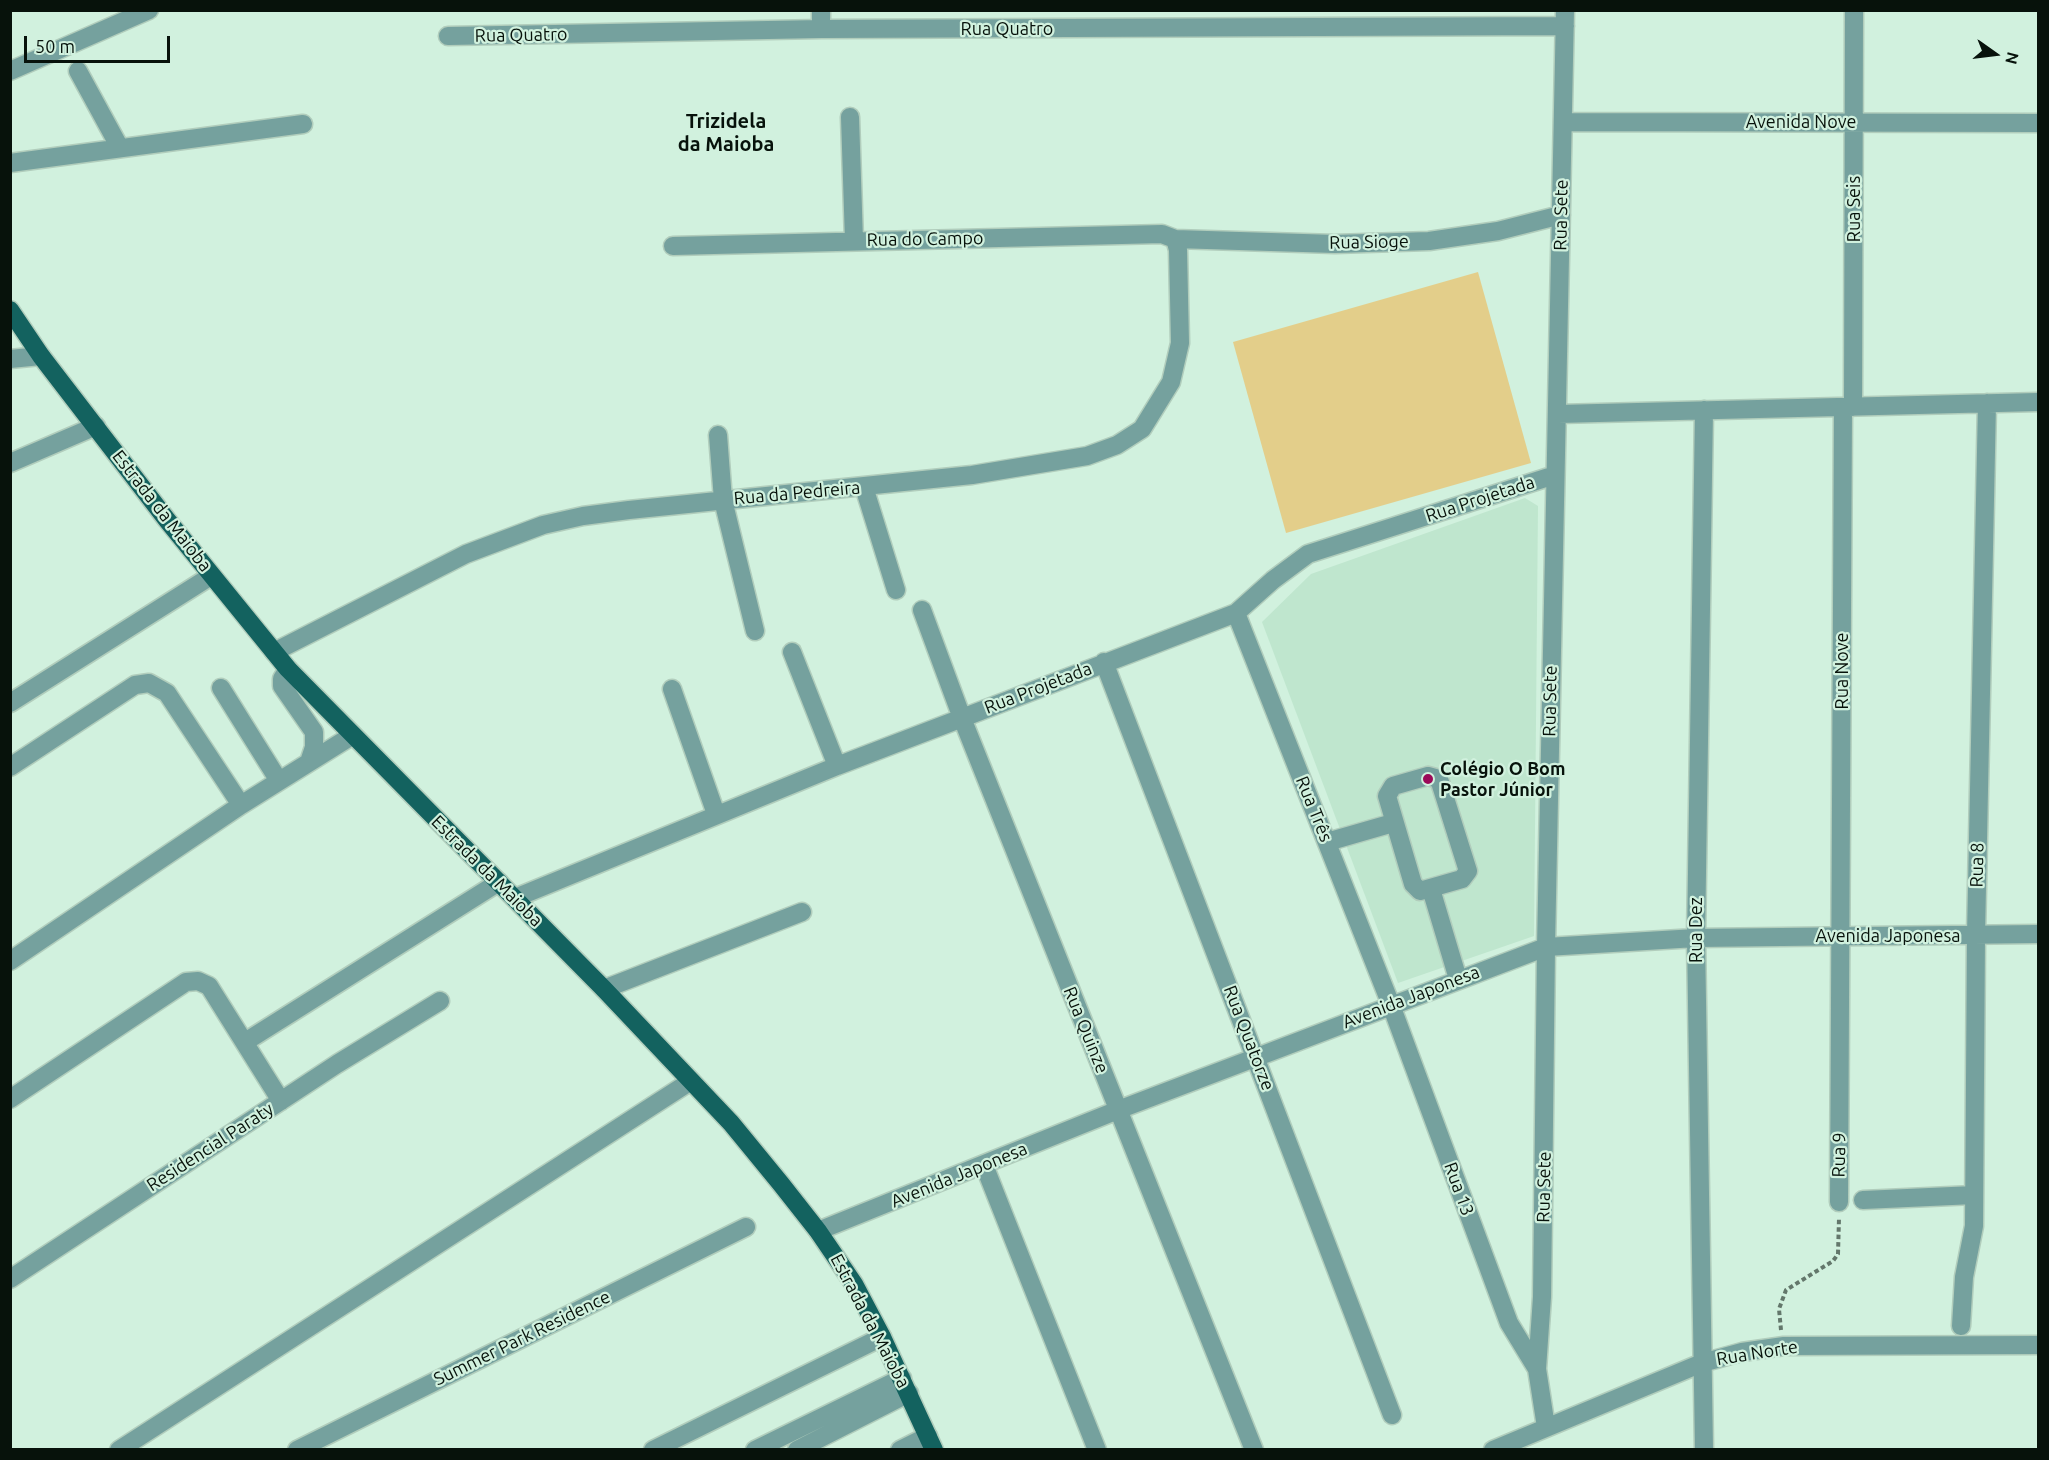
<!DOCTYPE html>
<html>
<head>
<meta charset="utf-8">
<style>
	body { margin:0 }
	#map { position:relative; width:2049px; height:1460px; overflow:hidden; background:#d1f1de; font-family:Ubuntu,sans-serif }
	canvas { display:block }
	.frame { position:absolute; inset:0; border:12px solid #07120b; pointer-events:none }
	.north { position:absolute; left:1965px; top:24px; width:60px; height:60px; -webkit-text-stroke:4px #d1f1de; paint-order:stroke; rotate:104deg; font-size:16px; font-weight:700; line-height:24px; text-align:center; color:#07120b }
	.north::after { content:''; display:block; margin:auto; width:21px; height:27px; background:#07120b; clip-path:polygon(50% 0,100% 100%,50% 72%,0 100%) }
	.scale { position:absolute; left:24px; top:36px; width:146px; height:27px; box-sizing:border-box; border:3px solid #07120b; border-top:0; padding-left:8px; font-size:18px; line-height:21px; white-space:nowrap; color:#07120b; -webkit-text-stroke:4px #d1f1de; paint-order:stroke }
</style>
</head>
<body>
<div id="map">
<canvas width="2049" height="1460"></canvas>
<div class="frame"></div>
<div class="north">N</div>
<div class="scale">50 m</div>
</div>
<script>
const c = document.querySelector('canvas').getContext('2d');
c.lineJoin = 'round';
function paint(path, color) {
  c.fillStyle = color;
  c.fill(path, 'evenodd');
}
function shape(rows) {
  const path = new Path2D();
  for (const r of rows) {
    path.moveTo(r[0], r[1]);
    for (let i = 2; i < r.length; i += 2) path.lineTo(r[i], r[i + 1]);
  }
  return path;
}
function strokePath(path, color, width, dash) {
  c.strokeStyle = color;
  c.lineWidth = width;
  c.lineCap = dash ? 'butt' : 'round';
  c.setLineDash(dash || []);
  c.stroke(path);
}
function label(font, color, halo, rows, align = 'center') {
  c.font = font + ' Ubuntu,sans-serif';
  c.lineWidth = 4.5;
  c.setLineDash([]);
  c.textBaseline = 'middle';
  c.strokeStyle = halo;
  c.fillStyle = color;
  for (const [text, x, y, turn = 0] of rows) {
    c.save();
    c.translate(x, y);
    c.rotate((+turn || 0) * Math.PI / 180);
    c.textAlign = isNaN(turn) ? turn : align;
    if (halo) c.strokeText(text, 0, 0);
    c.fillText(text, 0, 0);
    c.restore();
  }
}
paint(shape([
	[1525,498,1538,506,1534,936,1398,983,1262,622,1311,574]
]), '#bfe6ce');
paint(shape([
	[1478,272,1531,463,1286,533,1233,342]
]), '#e3ce8a');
const minor = shape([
	[821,10,821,29],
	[448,36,821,29,1565,26],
	[10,71,149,10],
	[78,71,120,148],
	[850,117,854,241],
	[1564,122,2038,123],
	[10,163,303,124],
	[673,246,1162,234,1175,239,1335,244,1429,241,1498,231,1561,215],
	[10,359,41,356],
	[1853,407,1854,10],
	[1558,414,2038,402],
	[718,435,723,500,755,631],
	[10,463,96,426],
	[864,487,896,590],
	[922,610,962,718,1254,1450],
	[1236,613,1391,1005,1509,1323,1537,1369],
	[274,652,466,554,543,525,583,516,629,510,972,475,1087,456,1117,445,1142,429,1171,382,1180,343,1178,250,1175,239],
	[792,652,837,766],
	[1104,662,1392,1415],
	[288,669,282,679,282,686,314,732,314,747,309,762],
	[221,688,279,781],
	[672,689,716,814],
	[10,703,211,576],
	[10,767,135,685,149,683,167,693,241,805],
	[1428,776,1439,779,1468,871,1462,879,1420,891,1413,884,1387,796,1393,786,1428,776],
	[1327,842,1393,823],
	[1431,889,1458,979],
	[515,898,837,766,1236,613,1273,580,1308,554,1555,475],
	[10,961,241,805,353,735],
	[604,989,802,912],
	[245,1042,499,882],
	[10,1099,186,982,198,981,209,986,281,1101],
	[984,1165,1097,1450],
	[1863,1200,1974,1195],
	[1839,1202,1843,407],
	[818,1231,1118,1110,1546,947,1696,938,2038,934],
	[10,1279,337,1064,440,1001],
	[1961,1326,1964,1277,1974,1226,1976,935,1987,403],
	[1546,1427,1537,1369,1542,1297,1546,947,1565,10],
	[119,1450,691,1081],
	[297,1450,746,1227],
	[653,1450,882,1337],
	[755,1450,902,1378],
	[797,1450,909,1393],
	[900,1450,928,1436],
	[1493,1450,1702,1363,1742,1352,1784,1346,2038,1345],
	[1704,1450,1696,938,1704,410]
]);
const major = shape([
	[10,310,41,356,167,520,288,669,604,989,731,1123,781,1184,818,1231,854,1284,882,1337,934,1450]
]);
strokePath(minor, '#b1cdbc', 21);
strokePath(major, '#b1cdbc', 21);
strokePath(shape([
	[1781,1330,1779,1309,1786,1290,1833,1261,1838,1254,1839,1218]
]), '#63776b', 4, [4.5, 3]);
strokePath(minor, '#75a19e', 18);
strokePath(major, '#13625f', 18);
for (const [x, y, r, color] of [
	[1428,779,6,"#9b0a59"]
]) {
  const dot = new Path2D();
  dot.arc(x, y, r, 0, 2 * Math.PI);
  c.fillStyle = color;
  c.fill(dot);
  strokePath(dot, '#d1f1de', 2);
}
label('18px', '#07120b', '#d1f1de', [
	["Rua Quatro",1007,29],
	["Rua Quatro",521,35,-1],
	["Avenida Nove",1801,122],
	["Rua Seis",1854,209,-90],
	["Rua Sete",1561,215,-89],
	["Rua do Campo",925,239,-1],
	["Rua Sioge",1369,242,-1],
	["Rua da Pedreira",797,493,-5],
	["Rua Projetada",1480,499,-18],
	["Estrada da Maioba",162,511,52],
	["Rua Nove",1842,671,-90],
	["Rua Projetada",1038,688,-21],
	["Rua Sete",1550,701,-89],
	["Rua Três",1314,809,68],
	["Rua 8",1977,865,-89],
	["Estrada da Maioba",487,871,45],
	["Rua Dez",1696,930,-90],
	["Avenida Japonesa",1888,936],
	["Avenida Japonesa",1411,997,-21],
	["Rua Quinze",1086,1030,68],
	["Rua Quatorze",1249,1038,69],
	["Residencial Paraty",210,1147,-33],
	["Rua 9",1839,1155,-89],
	["Avenida Japonesa",959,1175,-22],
	["Rua Sete",1544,1187,-89],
	["Rua 13",1459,1189,70],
	["Estrada da Maioba",870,1321,62],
	["Summer Park Residence",522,1338,-26],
	["Rua Norte",1757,1353,-9]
]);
label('bold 18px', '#07120b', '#d1f1de', [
	["Colégio O Bom",1440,769],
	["Pastor Júnior",1440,790]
], 'left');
label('bold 20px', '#07120b', '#d1f1de', [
	["Trizidela",726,121],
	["da Maioba",726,144]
]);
</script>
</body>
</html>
